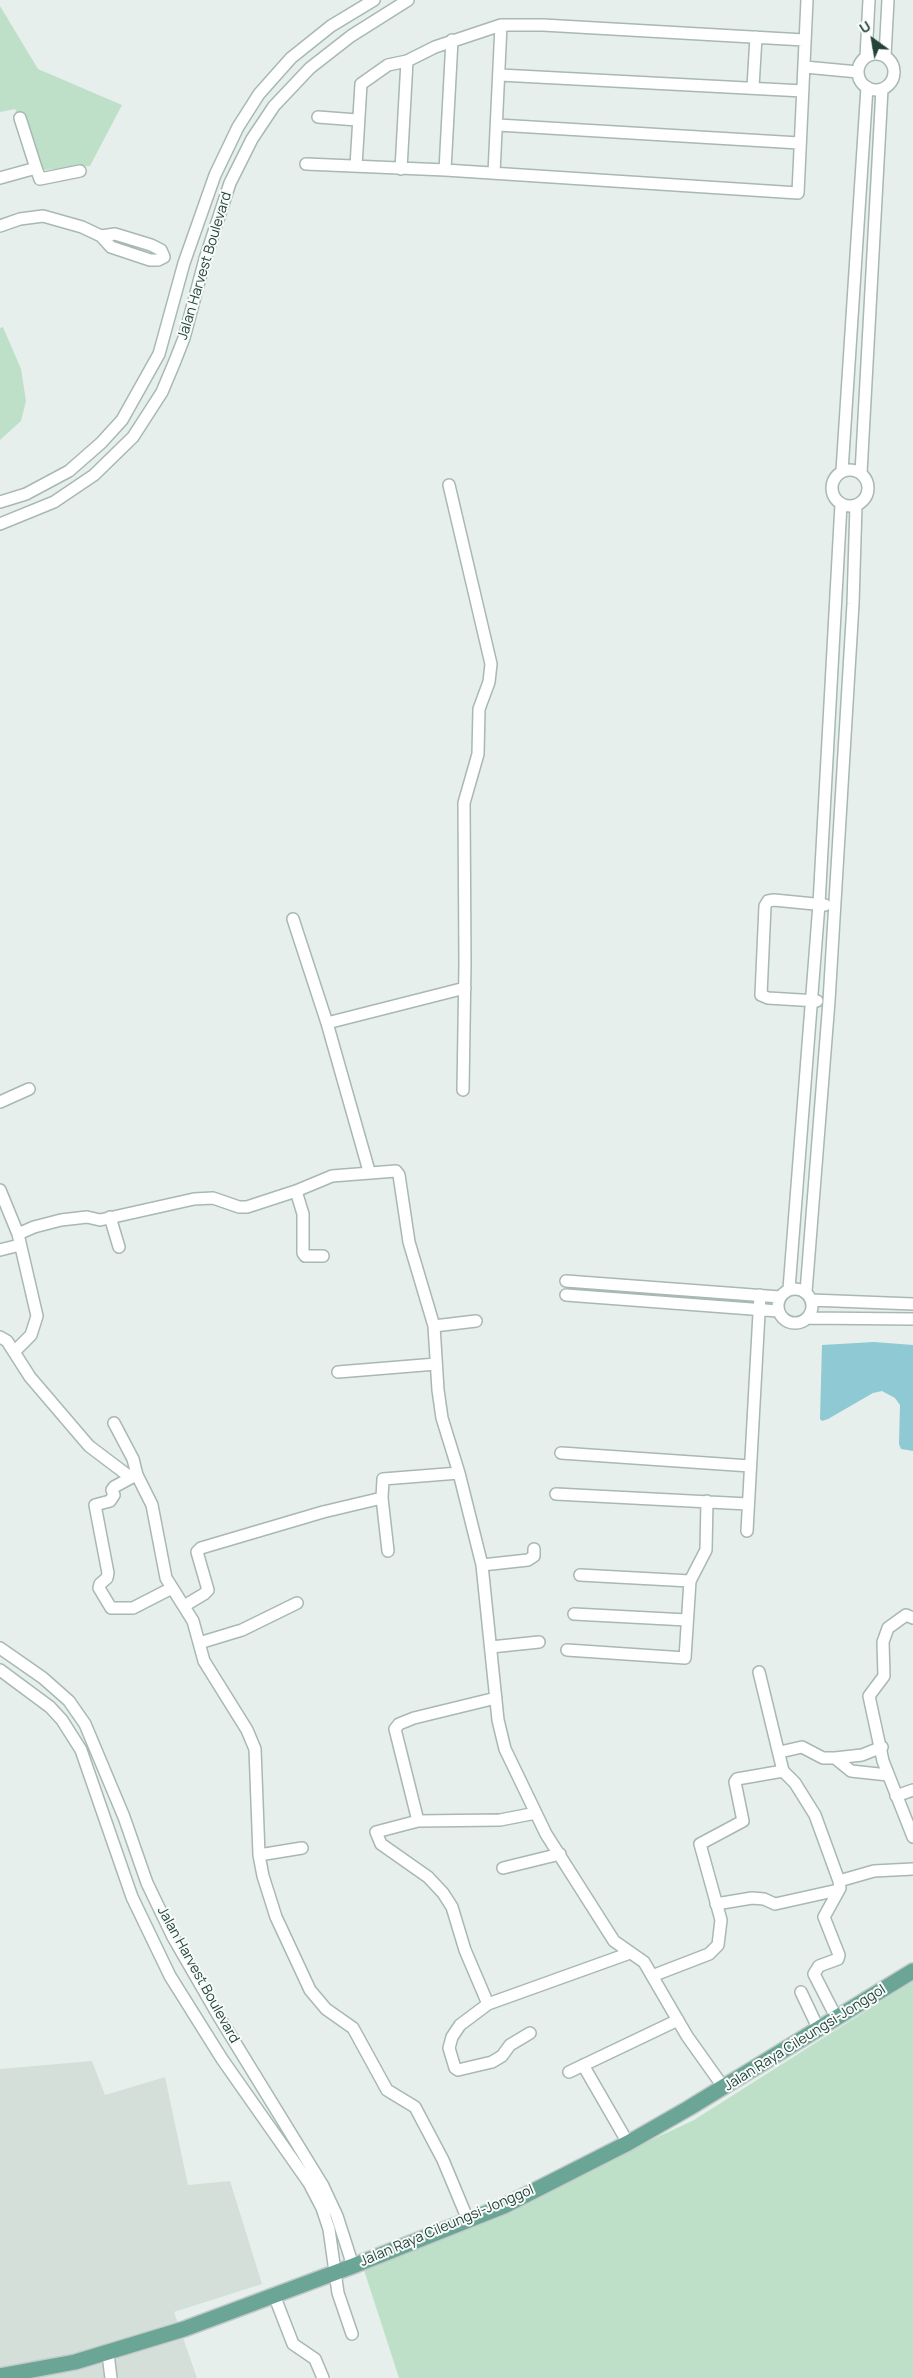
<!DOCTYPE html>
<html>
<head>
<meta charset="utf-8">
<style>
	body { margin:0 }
	#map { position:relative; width:913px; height:2378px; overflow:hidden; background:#e6efeb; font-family:Manrope,sans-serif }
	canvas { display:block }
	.north { position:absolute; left:848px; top:15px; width:50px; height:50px; -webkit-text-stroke:4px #f7fbf9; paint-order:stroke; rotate:328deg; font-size:14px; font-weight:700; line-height:20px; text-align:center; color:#24423a }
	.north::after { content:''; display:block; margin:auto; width:18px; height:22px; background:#24423a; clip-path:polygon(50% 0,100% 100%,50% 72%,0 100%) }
</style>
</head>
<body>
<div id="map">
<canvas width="913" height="2378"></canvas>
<div class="north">U</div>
</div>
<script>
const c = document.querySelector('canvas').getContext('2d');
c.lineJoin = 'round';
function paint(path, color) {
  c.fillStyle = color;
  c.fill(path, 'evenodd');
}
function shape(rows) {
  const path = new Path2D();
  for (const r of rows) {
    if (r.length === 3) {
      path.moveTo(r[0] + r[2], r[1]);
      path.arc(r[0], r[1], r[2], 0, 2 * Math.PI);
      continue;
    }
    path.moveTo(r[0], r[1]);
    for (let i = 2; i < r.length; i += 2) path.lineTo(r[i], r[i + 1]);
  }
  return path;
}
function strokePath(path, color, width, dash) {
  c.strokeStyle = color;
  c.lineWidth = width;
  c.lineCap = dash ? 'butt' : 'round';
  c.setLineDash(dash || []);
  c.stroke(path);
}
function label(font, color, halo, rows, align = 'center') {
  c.font = font + ' Manrope,sans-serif';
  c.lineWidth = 4;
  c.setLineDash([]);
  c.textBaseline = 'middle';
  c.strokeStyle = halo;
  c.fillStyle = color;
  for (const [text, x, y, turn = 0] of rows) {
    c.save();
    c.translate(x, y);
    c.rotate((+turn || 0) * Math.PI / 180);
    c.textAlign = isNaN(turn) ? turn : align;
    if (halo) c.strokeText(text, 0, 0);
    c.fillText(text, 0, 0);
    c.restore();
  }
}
paint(shape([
	[92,2061,105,2095,165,2077,188,2185,230,2181,262,2284,174,2312,197,2378,0,2378,0,2069]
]), '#d4dfda');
paint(shape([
	[0,6,38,69,122,105,90,166,43,170,15,109,0,112],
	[3,327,21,369,26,401,21,421,0,440,0,328],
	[913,1981,913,2378,399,2378,364,2270,442,2238,694,2120]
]), '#bfe0c8');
paint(shape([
	[874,1342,913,1345,913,1451,901,1449,899,1444,900,1405,895,1398,882,1391,873,1393,828,1419,822,1421,820,1419,822,1345]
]), '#8ec9d4');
const street = shape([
	[876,72,18],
	[885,56,888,0],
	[866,57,869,0],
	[805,67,858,72],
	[500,75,803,91],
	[753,87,756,37],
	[318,117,357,120],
	[498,125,799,143],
	[306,164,445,170,798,193,807,0],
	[356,166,361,84,388,65,407,61,435,47,501,25,543,25,804,40],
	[36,168,40,179,80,171],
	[401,169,407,61],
	[445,170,452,40],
	[494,173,501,25],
	[0,178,36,168,20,118],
	[0,226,20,219,43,216,82,227,101,236,111,247,150,260,158,260,164,257,161,250,151,245,115,234,101,236],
	[850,488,18],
	[842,471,867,87],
	[861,473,882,89],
	[449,485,491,664,489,682,479,709,478,754,464,803,465,964,463,1090],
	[0,502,26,494,69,471,101,443,122,420,159,354,184,263,215,175,238,127,259,94,291,58,331,26,374,0],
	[0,524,54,502,94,475,133,437,162,392,175,361,184,338,205,259,230,183,252,139,274,106,310,68,351,36,408,0],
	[293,919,327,1023,369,1171],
	[817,1001,768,998,761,995,765,906,768,901,774,900,825,905],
	[327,1023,465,988],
	[0,1102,29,1089],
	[0,1190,18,1234],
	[296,1191,303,1214,303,1253,305,1256,323,1256],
	[110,1217,119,1247],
	[0,1250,20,1245],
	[566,1281,780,1297],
	[789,1289,819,904,841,504],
	[795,1306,17],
	[806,1292,829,1001,853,604,856,505],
	[566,1295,778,1311],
	[811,1300,913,1304],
	[807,1318,913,1319],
	[434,1326,476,1321],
	[0,1337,7,1341,14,1352],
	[338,1372,436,1364],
	[114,1423,133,1459,137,1475,152,1505,166,1578,193,1621,204,1661,247,1730,255,1749,259,1855,263,1876,276,1917,310,1990,326,2009,353,2028,387,2090,415,2107,443,2160,468,2220],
	[561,1453,750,1466],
	[136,1475,114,1487,112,1490,114,1495,110,1501,95,1505,108,1573,107,1578,100,1584,99,1588,111,1608,133,1608,172,1588],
	[130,1477,89,1446,30,1377,14,1352,31,1335,37,1316,18,1234,34,1227,61,1220,87,1217,100,1220,194,1199,213,1198,239,1207,247,1207,296,1191,332,1176,396,1171,399,1175,409,1242,434,1326,438,1390,442,1418,459,1473,482,1565,498,1720,505,1749,546,1834,614,1941,644,1962,687,2036,724,2088],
	[556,1494,748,1504],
	[747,1531,760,1295],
	[388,1551,382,1498,383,1479,459,1473],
	[482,1565,528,1560,534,1556,534,1549],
	[580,1575,690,1581],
	[184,1606,204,1594,208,1590,197,1552,201,1548,323,1512,382,1498],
	[574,1614,687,1620],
	[913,1618,906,1615,888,1628,883,1642,884,1676,869,1696,883,1761,913,1837],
	[199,1643,242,1630,297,1603],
	[491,1647,539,1642],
	[0,1648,43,1678,69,1701,85,1724,124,1817,147,1883,173,1937,218,2015,323,2186,337,2216,353,2266],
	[567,1650,685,1658,690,1581,706,1550,707,1501],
	[0,1670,50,1707,62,1720,81,1750,132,1897,170,1976,222,2059,309,2183,322,2208,329,2229,338,2293,352,2334],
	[759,1672,783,1771,795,1783,815,1815,839,1881,874,1871,913,1869],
	[780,1752,802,1747,823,1758,835,1758,851,1771,888,1775],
	[835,1758,862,1755,882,1747],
	[896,1796,913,1790],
	[418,1821,395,1729,399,1724,414,1718,496,1698],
	[259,1855,302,1848],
	[503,1868,560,1854],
	[716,1904,752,1898,764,1899,775,1904,838,1890],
	[652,1976,709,1954,718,1945,721,1920,700,1844,743,1821,735,1782,737,1779,783,1771],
	[801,1992,819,2030],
	[488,2004,465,1950,452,1907,443,1893,428,1877,381,1844,376,1832,418,1821,500,1820,536,1813],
	[837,2019,814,1974,819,1966,838,1959,839,1955,824,1917,840,1888,839,1881],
	[530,2033,510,2045,502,2056,492,2062,458,2070,455,2068,449,2048,452,2037,460,2025,488,2004,630,1953],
	[583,2065,628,2143],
	[569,2072,678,2020],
	[274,2295,293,2344,315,2359,323,2378],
	[108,2354,111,2378]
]);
const primary = shape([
	[0,2376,75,2362,184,2329,353,2266,504,2206,628,2143,689,2108,913,1971]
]);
strokePath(street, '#a8b8b2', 14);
strokePath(primary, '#c2cac8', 18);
strokePath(street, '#fff', 11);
strokePath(primary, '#6aa596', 15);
label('14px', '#24423a', '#f7fbf9', [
	["Jalan Harvest Boulevard",205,266,-73],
	["Jalan Harvest Boulevard",198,1975,61],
	["Jalan Raya Cileungsi-Jonggol",805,2038,-32],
	["Jalan Raya Cileungsi-Jonggol",447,2226,-23]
]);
</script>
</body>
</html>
